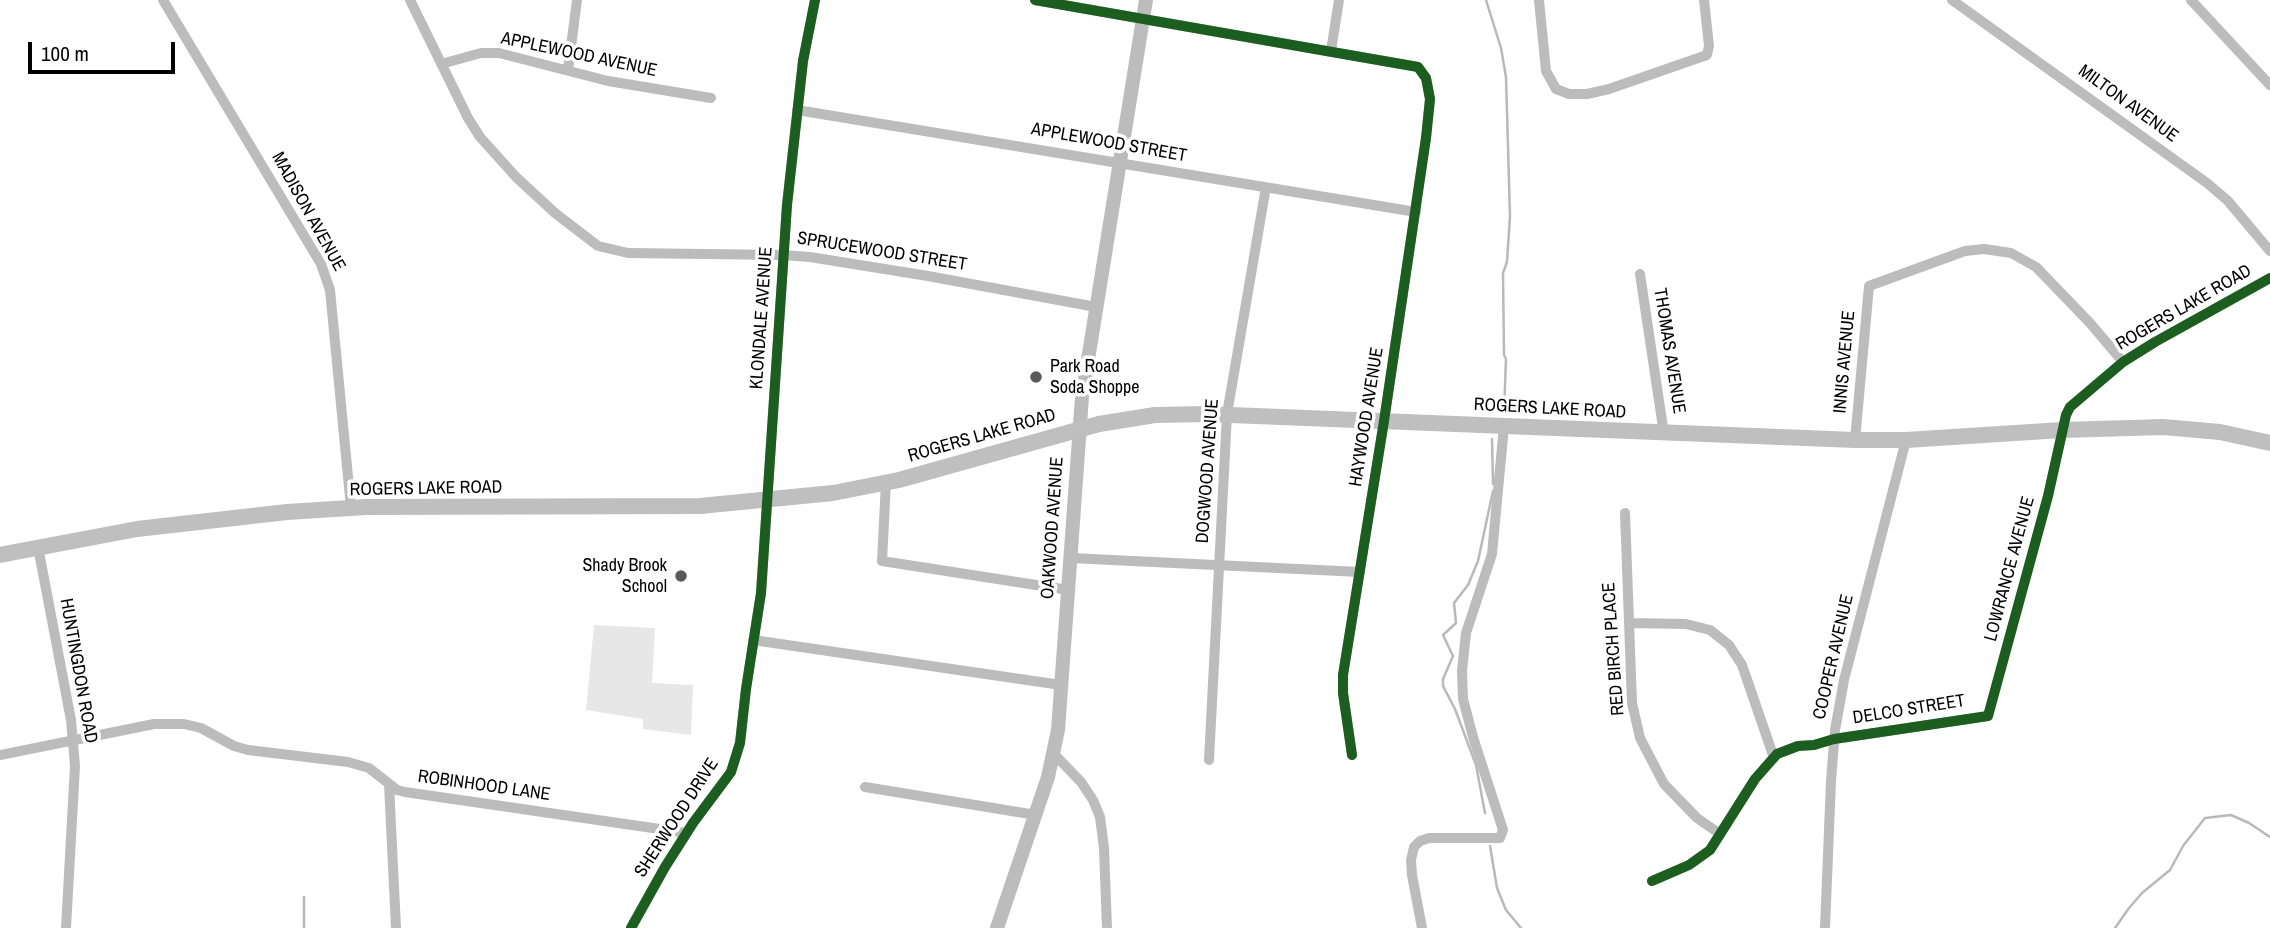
<!DOCTYPE html>
<html>
<head>
<meta charset="utf-8">
<style>
	body { margin:0 }
	#map { position:relative; width:2270px; height:928px; overflow:hidden; background:#fff; font-family:"Archivo Narrow",sans-serif }
	canvas { display:block }
	.scale { position:absolute; left:28px; top:42px; width:147px; height:32px; box-sizing:border-box; border:4px solid #000; border-top:0; padding-left:9px; font-size:21px; line-height:24px; white-space:nowrap; color:#000; -webkit-text-stroke:5px #fff; paint-order:stroke }
</style>
</head>
<body>
<div id="map">
<canvas width="2270" height="928"></canvas>
<div class="scale">100 m</div>
</div>
<script>
const c = document.querySelector('canvas').getContext('2d');
c.lineJoin = 'round';
function paint(path, color) {
  c.fillStyle = color;
  c.fill(path, 'evenodd');
}
function shape(rows) {
  const path = new Path2D();
  for (const r of rows) {
    path.moveTo(r[0], r[1]);
    for (let i = 2; i < r.length; i += 2) path.lineTo(r[i], r[i + 1]);
  }
  return path;
}
function strokePath(path, color, width, dash) {
  c.strokeStyle = color;
  c.lineWidth = width;
  c.lineCap = dash ? 'butt' : 'round';
  c.setLineDash(dash || []);
  c.stroke(path);
}
function label(font, color, halo, rows, align = 'center') {
  c.font = font + ' "Archivo Narrow",sans-serif';
  c.lineWidth = 7;
  c.setLineDash([]);
  c.textBaseline = 'middle';
  c.strokeStyle = halo;
  c.fillStyle = color;
  for (const [text, x, y, turn = 0] of rows) {
    c.save();
    c.translate(x, y);
    c.rotate((+turn || 0) * Math.PI / 180);
    c.textAlign = isNaN(turn) ? turn : align;
    if (halo) c.strokeText(text, 0, 0);
    c.fillText(text, 0, 0);
    c.restore();
  }
}
paint(shape([
	[594,625,655,628,652,683,693,685,691,735,643,729,643,719,586,710]
]), '#e7e7e7');
strokePath(shape([
	[1486,0,1501,48,1506,77,1510,216,1507,262,1503,273,1504,355,1506,359,1504,412],
	[1492,439,1493,484],
	[1485,813,1476,765,1455,709,1443,686,1443,679,1453,656,1443,635,1456,623,1454,603,1468,585,1478,561,1493,491],
	[1490,846,1497,888,1506,910,1521,928],
	[304,897,304,928],
	[2115,928,2129,908,2142,893,2170,870,2183,846,2205,818,2231,815,2249,823,2270,837]
]), '#b9b9b9', 2.5);
strokePath(shape([
	[163,0,321,264,330,290,351,508],
	[410,0,468,118,480,137,516,177,555,213,598,246,628,253,783,255,810,257,928,276,1096,307],
	[1035,0,1418,67,1426,78,1430,99,1426,138,1384,421,1343,675,1343,693,1352,755],
	[1539,0,1546,71,1556,89,1569,94,1587,94,1609,89,1707,55,1709,46,1704,0],
	[1952,0,2207,183,2228,201,2270,251],
	[2191,0,2270,85],
	[1331,51,1339,0],
	[441,64,481,53,499,53,608,81,711,98],
	[568,70,577,0],
	[797,110,1416,212],
	[1640,274,1664,434],
	[1855,440,1869,286,1965,251,1984,249,2011,253,2036,267,2090,323,2123,362],
	[886,482,882,561,1068,590],
	[1625,513,1632,703,1640,738,1664,784,1697,818,1720,834],
	[38,547,71,720,75,766,66,928],
	[1071,558,1360,572],
	[1629,623,1686,624,1710,630,1729,645,1742,665,1774,758],
	[753,640,1061,685],
	[1054,754,1081,782,1093,800,1100,817,1104,848,1107,928],
	[0,755,154,724,184,724,201,728,234,746,248,750,348,762,369,768,397,790,405,792,687,833],
	[1209,760,1227,414,1266,187],
	[389,784,396,928],
	[865,787,1036,815],
	[1652,881,1689,865,1710,850,1755,779,1777,754,1798,746,1814,745,1834,739,1988,716,2048,496,2066,415,2070,407,2123,362,2155,342,2270,278],
	[631,928,665,867,693,823,731,772,740,743,746,689,761,593,787,205,803,61,815,0],
	[1422,928,1412,875,1411,860,1414,847,1420,841,1429,838,1500,838,1503,830,1473,737,1463,699,1462,671,1466,633,1492,554,1504,426],
	[1825,928,1831,781,1835,730,1844,680,1906,440]
]), '#bcbcbc', 10);
strokePath(shape([
	[997,928,1048,777,1058,730,1082,397,1146,0]
]), '#bcbcbc', 14);
strokePath(shape([
	[0,555,137,529,287,512,366,507,700,506,833,493,899,480,1099,424,1155,415,1206,414,1855,440,1906,440,2062,430,2163,427,2220,432,2270,443]
]), '#bfbfbf', 16);
strokePath(shape([
	[1035,0,1418,67,1426,78,1430,99,1426,138,1384,421,1343,675,1343,693,1352,755],
	[1652,881,1689,865,1710,850,1755,779,1777,754,1798,746,1814,745,1834,739,1988,716,2048,496,2066,415,2070,407,2123,362,2155,342,2270,278],
	[631,928,665,867,693,823,731,772,740,743,746,689,761,593,787,205,803,61,815,0]
]), '#1b5e20', 10);
for (const [x, y, r, color] of [
	[1036,377,7,"#595959"],
	[681,576,7,"#595959"]
]) {
  const dot = new Path2D();
  dot.arc(x, y, r, 0, 2 * Math.PI);
  c.fillStyle = color;
  c.fill(dot);
  strokePath(dot, '#fff', 2.5);
}
label('18px', '#000', '#fff', [
	["APPLEWOOD AVENUE",579,55,12],
	["MILTON AVENUE",2128,104,36],
	["APPLEWOOD STREET",1109,143,10],
	["MADISON AVENUE",308,212,61],
	["SPRUCEWOOD STREET",882,252,9],
	["ROGERS LAKE ROAD",2184,308,-30],
	["KLONDALE AVENUE",762,318,-86],
	["THOMAS AVENUE",1669,351,81],
	["INNIS AVENUE",1845,362,-85],
	["ROGERS LAKE ROAD",1550,409,3],
	["HAYWOOD AVENUE",1367,417,-81],
	["ROGERS LAKE ROAD",982,436,-16],
	["DOGWOOD AVENUE",1208,471,-86],
	["ROGERS LAKE ROAD",426,489,-1],
	["OAKWOOD AVENUE",1053,528,-86],
	["LOWRANCE AVENUE",2010,569,-75],
	["RED BIRCH PLACE",1614,649,-94],
	["COOPER AVENUE",1834,657,-77],
	["HUNTINGDON ROAD",78,671,80],
	["DELCO STREET",1909,710,-9],
	["ROBINHOOD LANE",484,786,8],
	["SHERWOOD DRIVE",677,818,-57]
]);
label('18px', '#000', '#fff', [
	["Park Road",1050,367],
	["Soda Shoppe",1050,388],
	["Shady Brook",667,566,"right"],
	["School",667,587,"right"]
], 'left');
</script>
</body>
</html>
